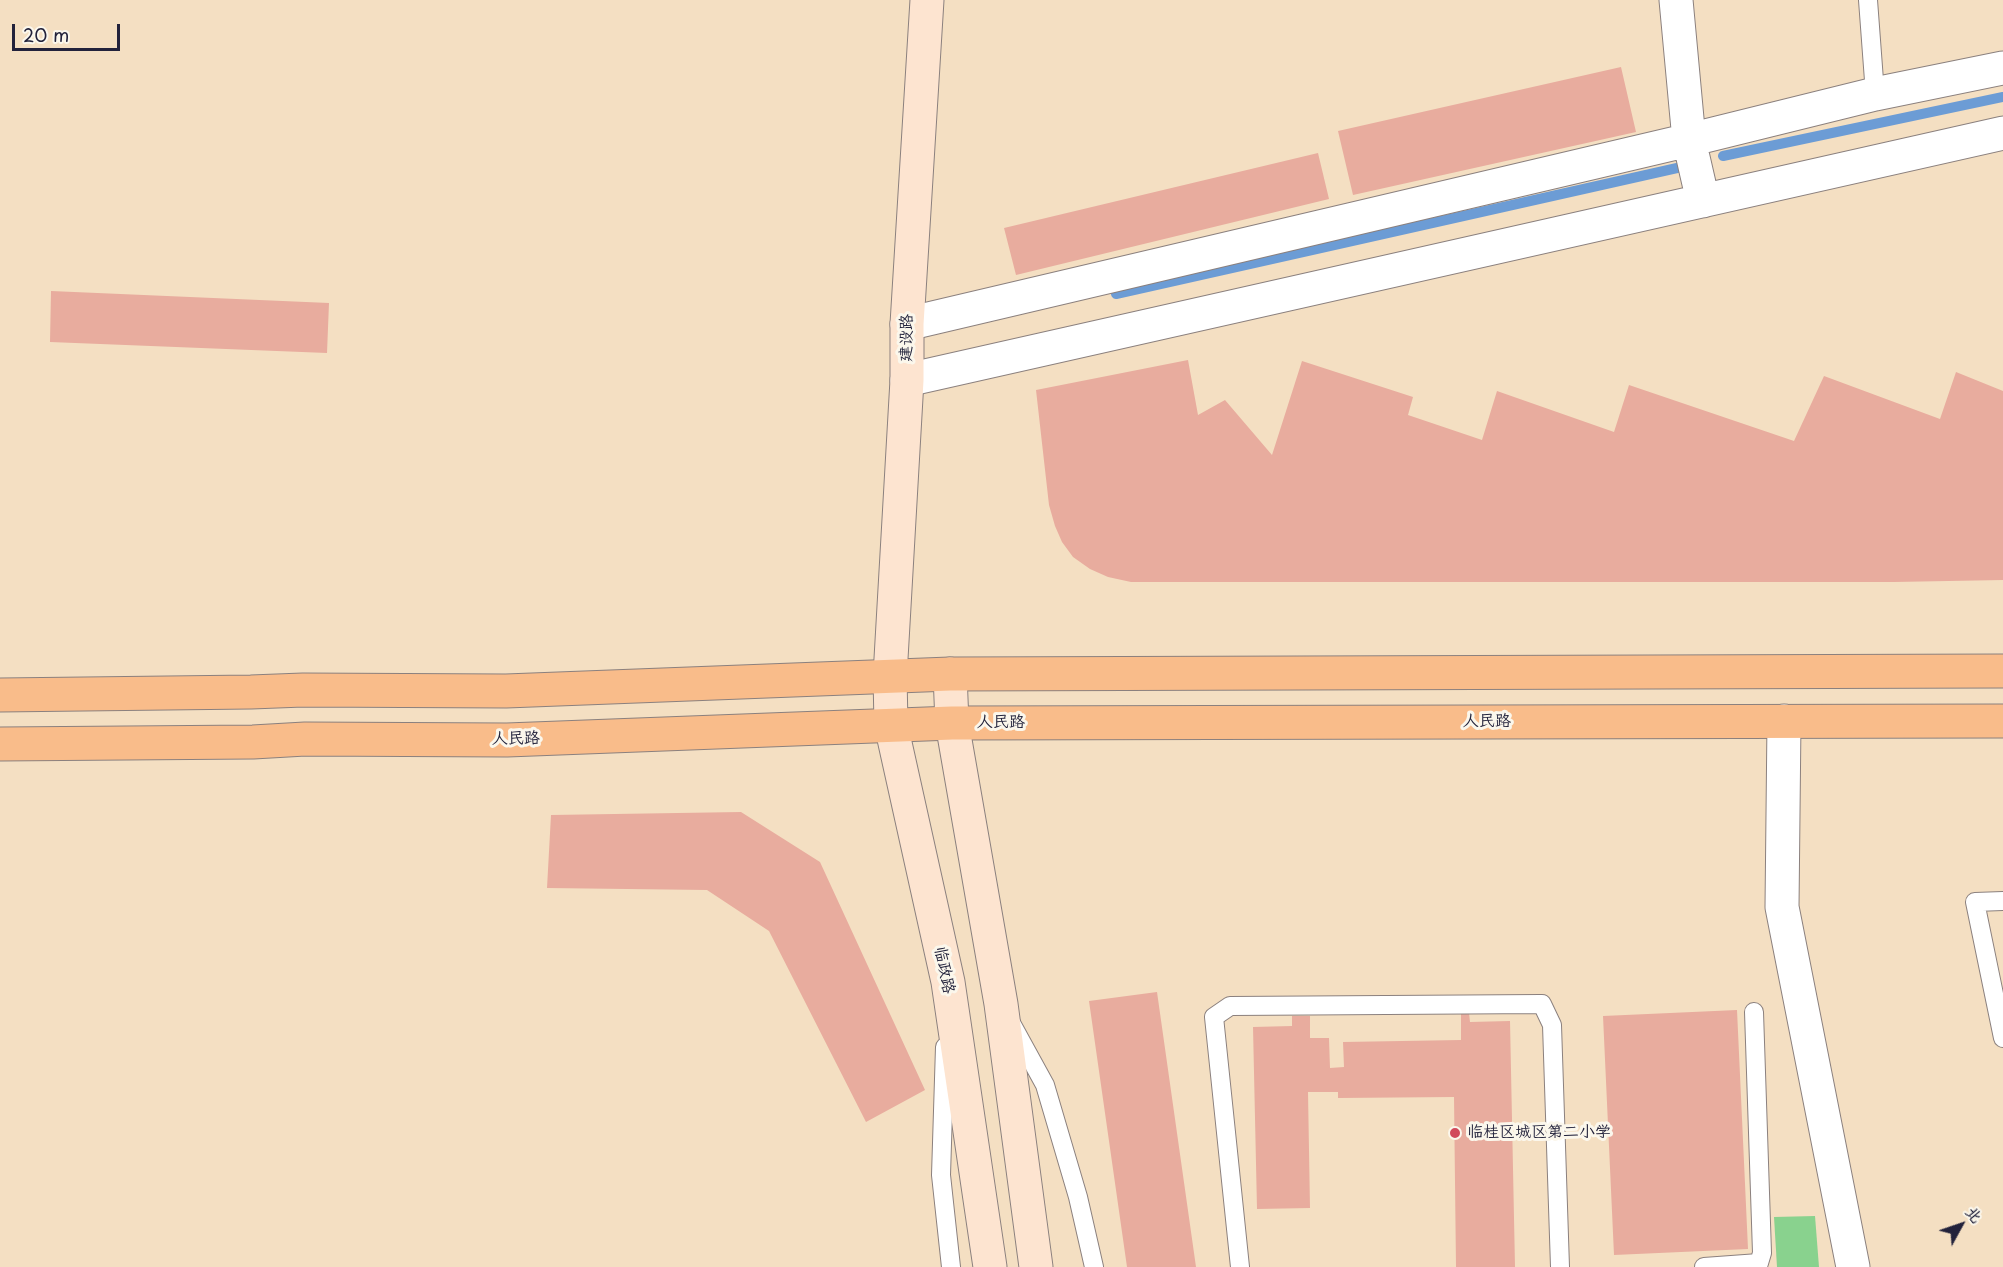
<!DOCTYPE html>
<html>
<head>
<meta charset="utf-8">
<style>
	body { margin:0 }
	#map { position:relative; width:2003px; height:1267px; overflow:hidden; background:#f4dfc2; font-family:"Playpen Sans","LXGW WenKai TC",sans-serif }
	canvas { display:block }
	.north { position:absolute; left:1931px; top:1195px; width:60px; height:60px; -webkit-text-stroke:4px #fbf7ec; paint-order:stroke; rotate:50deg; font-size:16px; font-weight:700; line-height:24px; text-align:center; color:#22223b }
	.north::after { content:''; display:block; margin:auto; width:21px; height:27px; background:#22223b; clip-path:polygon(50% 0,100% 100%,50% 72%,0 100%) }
	.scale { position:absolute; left:12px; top:24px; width:108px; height:27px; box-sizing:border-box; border:3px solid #22223b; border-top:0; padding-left:8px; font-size:18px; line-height:21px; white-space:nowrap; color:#22223b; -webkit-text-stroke:4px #fbf7ec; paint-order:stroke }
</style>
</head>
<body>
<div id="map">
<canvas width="2003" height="1267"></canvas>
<div class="north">北</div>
<div class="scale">20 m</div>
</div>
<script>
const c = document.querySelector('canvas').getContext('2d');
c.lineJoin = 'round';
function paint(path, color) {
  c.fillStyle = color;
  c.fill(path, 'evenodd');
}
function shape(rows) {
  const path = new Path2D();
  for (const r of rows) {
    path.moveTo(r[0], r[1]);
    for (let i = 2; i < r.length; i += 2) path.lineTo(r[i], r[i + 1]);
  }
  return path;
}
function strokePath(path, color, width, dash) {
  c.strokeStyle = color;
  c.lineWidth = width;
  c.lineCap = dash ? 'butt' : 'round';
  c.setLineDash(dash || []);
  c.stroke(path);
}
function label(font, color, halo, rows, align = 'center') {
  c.font = font + ' "Playpen Sans","LXGW WenKai TC",sans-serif';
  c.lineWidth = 6;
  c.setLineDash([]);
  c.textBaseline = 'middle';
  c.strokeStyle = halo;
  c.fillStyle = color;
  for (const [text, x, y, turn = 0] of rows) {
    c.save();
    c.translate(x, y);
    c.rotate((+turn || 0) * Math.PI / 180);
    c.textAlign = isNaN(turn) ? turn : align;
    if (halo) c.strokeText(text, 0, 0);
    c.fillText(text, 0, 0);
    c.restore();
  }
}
paint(shape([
	[1815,1216,1819,1267,1777,1267,1774,1217]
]), '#89d28e');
strokePath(shape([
	[1723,156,2003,97],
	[1116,294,1686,166]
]), '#6c9cd5', 10);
paint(shape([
	[1621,67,1636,132,1353,195,1338,131],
	[1318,153,1329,199,1016,275,1004,228],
	[51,291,329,303,327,353,50,342],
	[1188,360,1198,415,1225,400,1272,455,1302,361,1413,397,1408,415,1482,440,1497,391,1614,432,1629,385,1794,441,1824,376,1940,419,1956,372,2003,391,2003,580,1894,582,1131,582,1108,577,1090,569,1073,557,1062,542,1055,526,1049,505,1036,390],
	[741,812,820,862,925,1090,866,1122,769,931,707,890,547,888,551,815],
	[1157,992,1196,1267,1127,1267,1089,1001],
	[1737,1010,1748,1249,1614,1255,1603,1016],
	[1461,1013,1469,1013,1470,1022,1510,1021,1515,1267,1456,1267,1454,1097,1338,1098,1338,1092,1308,1092,1310,1208,1257,1209,1253,1027,1292,1026,1292,1016,1310,1016,1310,1038,1329,1038,1330,1068,1344,1067,1343,1042,1461,1040]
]), '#e8ac9e');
const lane = shape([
	[1868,0,1875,94],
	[2003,901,1975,902,2003,1038],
	[1011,1023,1045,1085,1078,1197,1094,1267],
	[945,1047,941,1175,951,1267],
	[1240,1267,1214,1017,1230,1006,1542,1004,1552,1025,1560,1267],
	[1704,1267,1759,1263,1762,1253,1754,1012]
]);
const street = shape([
	[1676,0,1689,140,1703,201],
	[907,324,1689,140,1875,94,2003,68],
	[907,380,2003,133],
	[1784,721,1782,907,1853,1267]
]);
const secondary = shape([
	[927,0,907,324,907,380,890,676,891,725,948,982,990,1267],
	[950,674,952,723,1001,1004,1036,1267]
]);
const primary = shape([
	[0,695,251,692,303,690,506,691,950,674,2003,671],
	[0,744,253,742,305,739,507,740,952,723,2003,721]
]);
strokePath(lane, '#8b807e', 20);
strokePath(street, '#8b807e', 35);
strokePath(secondary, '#8b807e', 35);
strokePath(primary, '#8b807e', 35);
strokePath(lane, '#fff', 18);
strokePath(street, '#fff', 33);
strokePath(secondary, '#fde4d0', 33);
strokePath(primary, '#f9bc8a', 33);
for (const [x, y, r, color] of [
	[1455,1133,6,"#d1495b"]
]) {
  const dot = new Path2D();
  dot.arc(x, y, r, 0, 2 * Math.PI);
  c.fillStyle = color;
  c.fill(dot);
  strokePath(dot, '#fbf7ec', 2);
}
label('16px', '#22223b', '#fbf7ec', [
	["建设路",907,338,-89],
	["人民路",1487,722],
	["人民路",1001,723],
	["人民路",516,739,-1],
	["临政路",944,970,79]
]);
label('16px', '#22223b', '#fbf7ec', [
	["临桂区城区第二小学",1467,1133]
], 'left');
</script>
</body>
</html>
